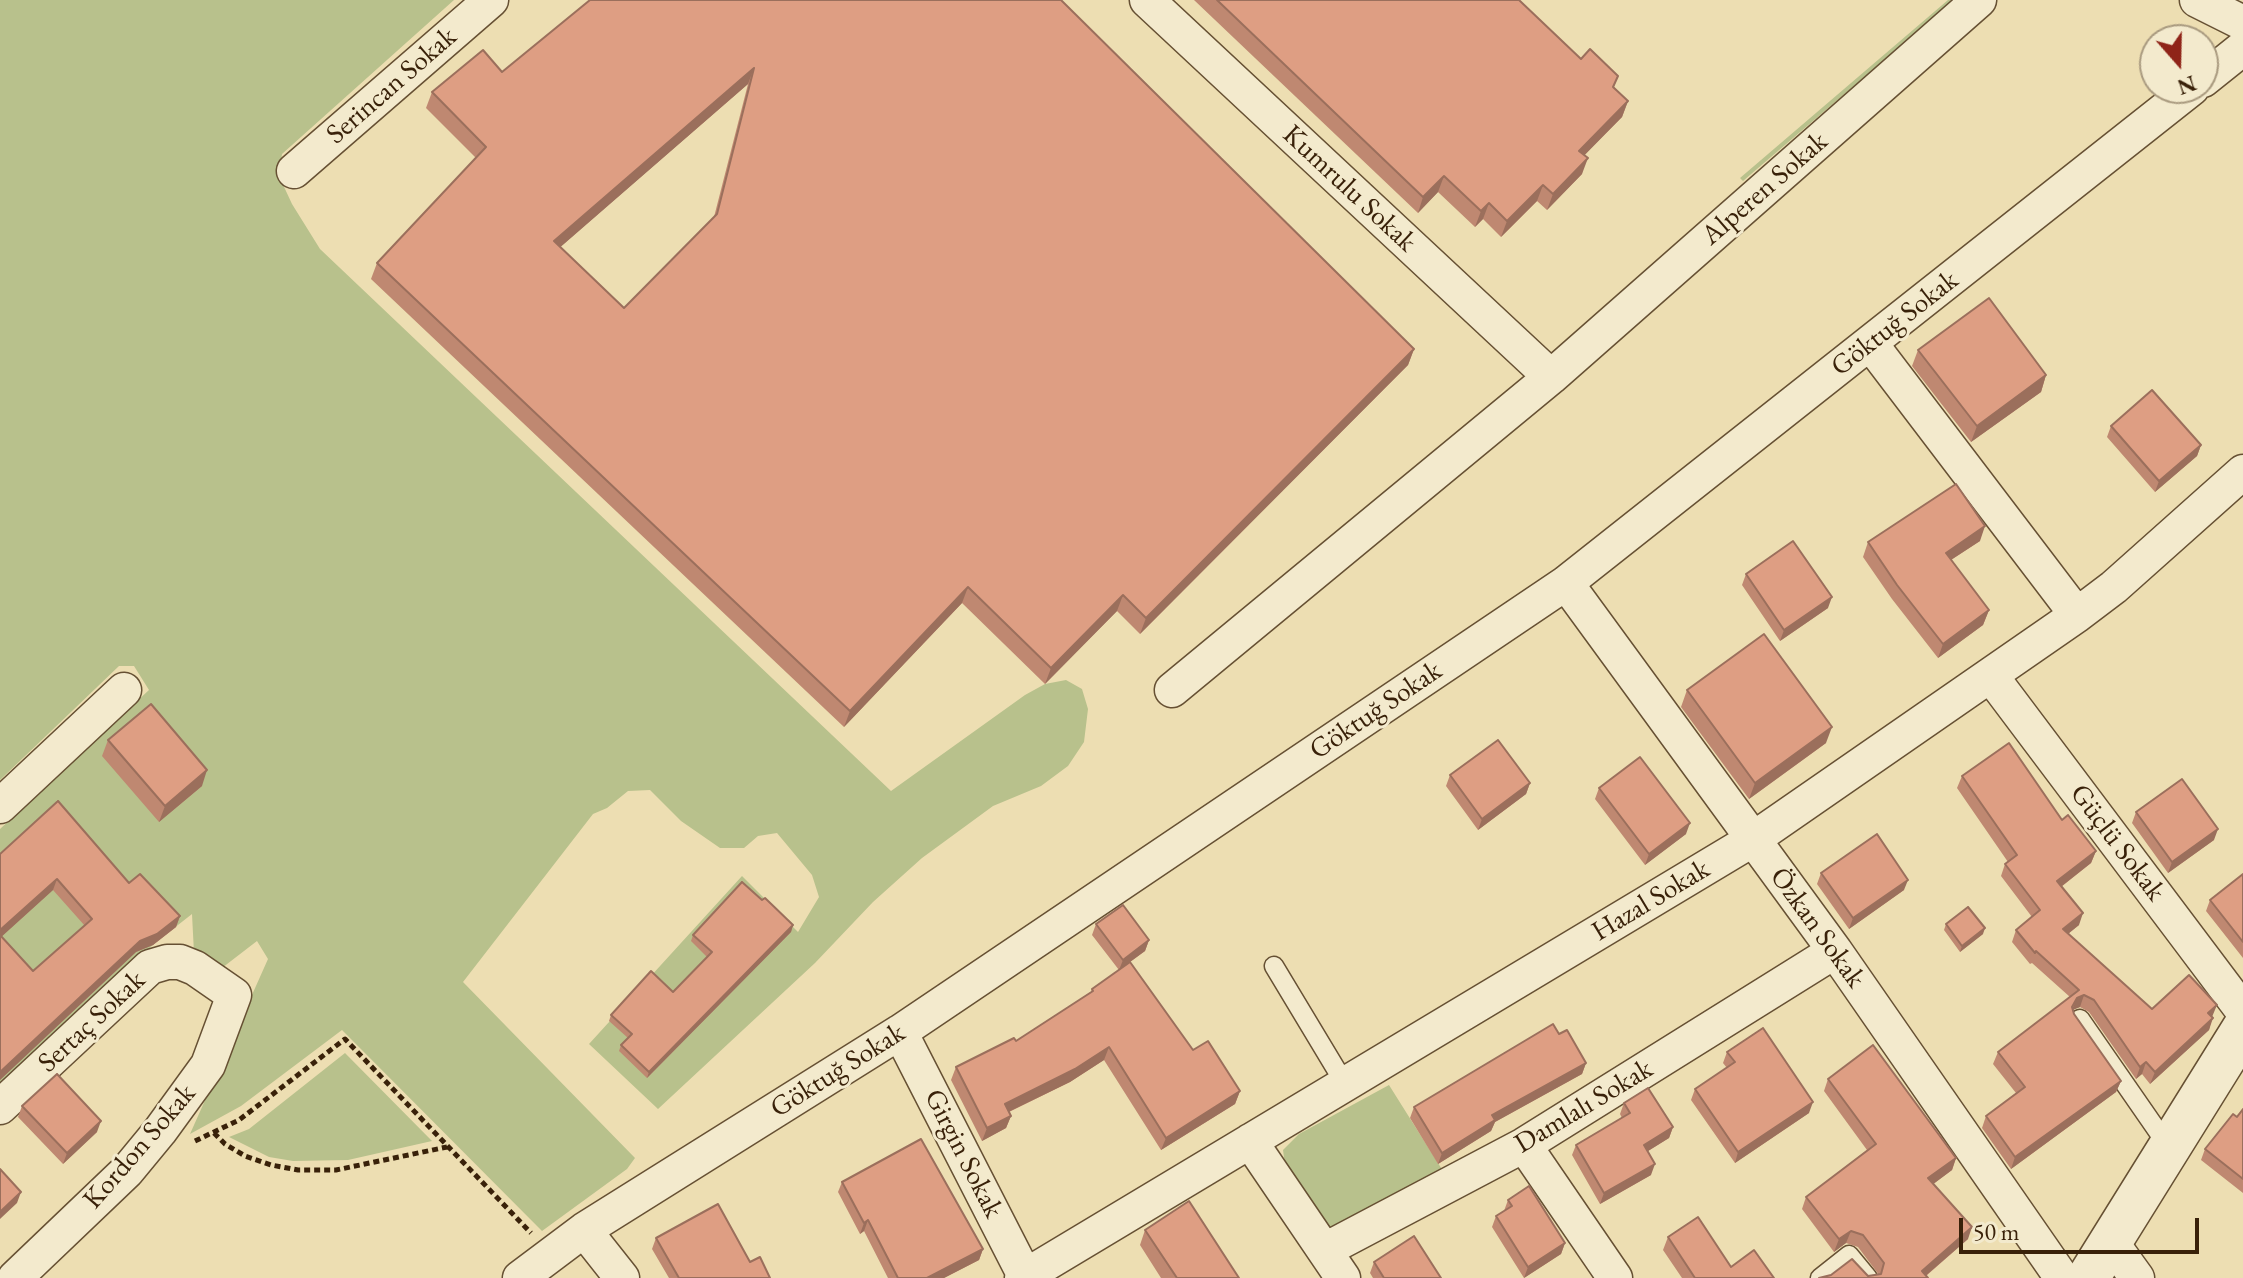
<!DOCTYPE html>
<html>
<head>
<meta charset="utf-8">
<style>
	body { margin:0 }
	#map { position:relative; width:2243px; height:1278px; overflow:hidden; background:#eddeb2; font-family:"EB Garamond",serif }
	canvas { display:block }
	.north { position:absolute; left:2139px; top:24px; width:80px; height:80px; box-sizing:border-box; background:#f3eacd; border:2px solid #a99a7f; border-radius:50%; rotate:160deg; font-size:22px; font-weight:700; line-height:32px; text-align:center; color:#392109 }
	.north::after { content:''; display:block; margin:auto; width:28px; height:36px; background:#8f2418; clip-path:polygon(50% 0,100% 100%,50% 72%,0 100%) }
	.scale { position:absolute; left:1959px; top:1218px; width:240px; height:36px; box-sizing:border-box; border:4px solid #392109; border-top:0; padding-left:10px; font-size:24px; line-height:28px; white-space:nowrap; color:#392109; -webkit-text-stroke:6px #f3eacd; paint-order:stroke }
</style>
</head>
<body>
<div id="map">
<canvas width="2243" height="1278"></canvas>
<div class="north">N</div>
<div class="scale">50 m</div>
</div>
<script>
const c = document.querySelector('canvas').getContext('2d');
c.lineJoin = 'round';
function paint(path, color) {
  c.fillStyle = color;
  c.fill(path, 'evenodd');
}
function shape(rows) {
  const path = new Path2D();
  for (const r of rows) {
    path.moveTo(r[0], r[1]);
    for (let i = 2; i < r.length; i += 2) path.lineTo(r[i], r[i + 1]);
  }
  return path;
}
function strokePath(path, color, width, dash) {
  c.strokeStyle = color;
  c.lineWidth = width;
  c.lineCap = dash ? 'butt' : 'round';
  c.setLineDash(dash || []);
  c.stroke(path);
}
function label(font, color, halo, rows, align = 'center') {
  c.font = font + ' "EB Garamond",serif';
  c.lineWidth = 6;
  c.setLineDash([]);
  c.textBaseline = 'middle';
  c.strokeStyle = halo;
  c.fillStyle = color;
  for (const [text, x, y, turn = 0] of rows) {
    c.save();
    c.translate(x, y);
    c.rotate((+turn || 0) * Math.PI / 180);
    c.textAlign = isNaN(turn) ? turn : align;
    if (halo) c.strokeText(text, 0, 0);
    c.fillText(text, 0, 0);
    c.restore();
  }
}
paint(shape([
	[0,0,454,0,282,154,279,176,292,204,320,249,891,791,1025,695,1045,684,1066,680,1082,689,1088,709,1084,742,1068,766,1041,786,993,806,922,858,873,902,815,963,658,1109,589,1044,742,876,798,932,819,897,812,875,777,833,758,836,744,848,720,848,681,821,650,790,628,791,607,808,593,814,463,982,635,1158,627,1169,542,1231,342,1030,241,1106,190,1134,268,959,257,941,218,971,194,953,192,914,155,943,0,1087,0,829,149,690,134,666,119,666,0,780],
	[1948,0,1954,0,1743,181,1740,178],
	[345,1053,432,1141,348,1160,293,1161,269,1157,229,1137,249,1129],
	[1389,1085,1443,1171,1334,1228,1327,1227,1285,1165,1283,1150,1299,1134]
]), '#b8c18c');
const service = shape([
	[1274,966,1345,1084],
	[2080,1019,2168,1146],
	[1820,1278,1849,1255,1868,1278]
]);
const minor = shape([
	[1147,0,1551,377],
	[2197,0,2243,23],
	[2203,80,2243,48],
	[294,171,491,0],
	[1870,343,2077,615],
	[1566,583,1835,951,2062,1278],
	[1991,676,2243,1011],
	[1172,690,1551,377,1979,0],
	[0,806,124,690],
	[900,1032,1025,1276],
	[0,1107,150,967,167,962,180,962,195,968,234,995,208,1065,160,1131,127,1171,15,1278],
	[1250,1141,1343,1278],
	[1524,1145,1615,1278],
	[584,1230,622,1278],
	[2111,1242,2137,1278],
	[1325,1250,1524,1145,1835,951],
	[520,1278,584,1230,900,1032,1566,583,2192,88],
	[1022,1278,1752,840,2077,615,2114,587,2243,472]
]);
const tertiary = shape([
	[2088,1278,2243,1029]
]);
strokePath(service, '#665033', 21);
strokePath(minor, '#665033', 37);
strokePath(tertiary, '#665033', 45);
strokePath(shape([
	[214,1133,225,1144,245,1156,271,1165,298,1170,336,1170,447,1147],
	[195,1141,239,1120,345,1039,531,1233]
]), '#392109', 5, [6, 4]);
strokePath(service, '#f3eacd', 18);
strokePath(minor, '#f3eacd', 34);
strokePath(tertiary, '#f3eacd', 42);
paint(shape([
	[590,0,1414,349,1408,365,1140,634,1117,611,1045,684,962,603,844,727,371,279,377,263,476,158,426,108,432,92,502,72],
	[748,84,714,217,624,308,560,247],
	[1194,0,1519,0,1581,59,1618,76,1614,87,1628,101,1622,117,1584,155,1582,174,1547,210,1537,201,1501,237,1483,219,1475,227,1438,192,1418,213],
	[1918,350,2046,375,2041,392,1971,442,1912,366],
	[2111,426,2201,445,2197,456,2155,492,2107,437],
	[1980,541,1951,560,1989,610,1983,625,1938,658,1892,599,1863,557,1868,542],
	[1746,574,1828,608,1780,641,1742,585],
	[1687,690,1826,743,1749,799,1681,707],
	[108,740,202,786,159,822,102,756],
	[1450,775,1530,783,1526,794,1478,830,1446,786],
	[1962,776,2062,820,2096,851,2091,863,2061,887,2079,925,2068,934,2152,1009,2212,1017,2209,1030,2150,1084,2142,1074,2136,1079,2089,1012,2080,1007,2073,1009,2074,1014,2121,1081,2116,1092,2011,1169,1982,1128,1986,1116,2016,1093,1993,1064,1998,1052,2070,997,2032,963,2030,964,2012,942,2016,930,2032,917,2001,876,2005,864,2008,862,1957,788],
	[1599,788,1686,834,1645,865,1595,799],
	[2136,812,2214,840,2168,873,2132,823],
	[0,854,129,883,180,916,176,927,153,945,136,952,0,1080],
	[53,890,85,926,33,971,1,937],
	[1821,873,1904,890,1849,929,1817,884],
	[2243,874,2243,958,2206,911,2210,900],
	[762,900,793,925,791,932,647,1078,619,1051,621,1045,628,1038,609,1021,611,1015,673,992,707,957,691,941,693,935],
	[1096,924,1149,940,1145,951,1130,962,1193,1050,1240,1091,1235,1104,1161,1150,1104,1060,1070,1082,1009,1112,1011,1116,1006,1128,982,1141,951,1080,956,1067,1016,1041,1091,992,1092,989,1119,970,1092,935],
	[1946,924,1983,934,1960,952,1944,930],
	[1559,1034,1586,1063,1582,1074,1495,1122,1491,1131,1438,1164,1410,1118,1414,1107],
	[1727,1052,1809,1113,1735,1163,1691,1100,1695,1089,1727,1068,1723,1063],
	[1828,1079,1956,1158,1952,1170,1933,1184,1968,1239,1926,1276,1868,1276,1879,1275,1858,1247,1846,1243,1834,1252,1802,1209,1806,1197,1867,1150,1824,1091],
	[1624,1103,1673,1127,1669,1138,1648,1151,1651,1175,1600,1204,1572,1155,1576,1145,1622,1118,1620,1114],
	[22,1106,97,1132,63,1164,18,1117],
	[2243,1109,2243,1193,2201,1160,2205,1149],
	[842,1182,983,1249,979,1260,944,1278,888,1278,864,1231,860,1234,838,1192],
	[1508,1200,1565,1243,1561,1254,1524,1278,1492,1227,1496,1216,1504,1211],
	[1145,1230,1239,1278,1161,1278,1140,1245],
	[1668,1237,1731,1267,1774,1278,1682,1278,1663,1250],
	[656,1238,750,1262,770,1278,669,1278,652,1249],
	[1374,1262,1441,1278,1373,1278,1370,1273]
]), '#bf8871');
paint(shape([
	[754,68,748,84,549,257,554,241],
	[1628,101,1622,117,1573,167,1579,151],
	[1588,158,1582,174,1547,210,1553,194],
	[1444,176,1438,192,1418,213,1423,197],
	[1543,185,1537,201,1501,237,1507,221],
	[1489,203,1483,219,1475,227,1481,211],
	[1414,349,1408,365,1140,634,1146,618],
	[2046,375,2041,392,1971,442,1977,426],
	[2201,445,2197,456,2155,492,2159,481],
	[1985,526,1980,541,1940,567,1946,553],
	[968,587,962,603,844,727,850,711],
	[1123,595,1117,611,1045,684,1051,668],
	[1832,597,1828,608,1780,641,1784,630],
	[1989,610,1983,625,1938,658,1943,644],
	[1832,727,1826,743,1749,799,1755,783],
	[207,770,202,786,159,822,165,806],
	[1530,783,1526,794,1478,830,1482,819],
	[1690,823,1686,834,1645,865,1649,854],
	[2218,829,2214,840,2168,873,2172,862],
	[2096,851,2091,863,2053,893,2057,881],
	[57,879,53,890,0,938,0,930],
	[1908,880,1904,890,1849,929,1853,918],
	[2083,913,2079,925,2059,941,2063,929],
	[180,916,176,927,153,945,136,952,0,1080,0,1072,140,941],
	[793,925,791,932,647,1078,649,1072],
	[1985,928,1983,934,1960,952,1962,946],
	[1149,940,1145,951,1119,970,1123,960],
	[2084,995,2080,1007,2073,1010,2068,1019,2077,998],
	[2217,1005,2212,1017,2208,1013],
	[2213,1018,2209,1030,2150,1084,2155,1072],
	[1109,1047,1104,1060,1070,1082,1000,1116,1005,1104],
	[2146,1062,2142,1074,2136,1079,2140,1067],
	[1586,1063,1582,1074,1495,1122,1491,1131,1438,1164,1442,1153,1492,1115],
	[2121,1081,2116,1092,2011,1169,2015,1157],
	[1240,1091,1235,1104,1161,1150,1166,1138],
	[1813,1102,1809,1113,1735,1163,1738,1152],
	[1011,1116,1006,1128,982,1141,987,1128],
	[101,1121,97,1132,63,1164,67,1153],
	[1673,1127,1669,1138,1640,1156,1644,1145],
	[1956,1158,1952,1170,1924,1191,1928,1178],
	[1655,1164,1651,1175,1600,1204,1604,1193],
	[21,1192,17,1203,0,1219,0,1212],
	[868,1220,864,1231,860,1234,864,1223],
	[1972,1227,1968,1239,1923,1278,1922,1271],
	[1851,1231,1846,1243,1834,1252,1839,1239],
	[1565,1243,1561,1254,1524,1278,1528,1267],
	[983,1249,979,1260,944,1278,927,1278]
]), '#9b6f5c');
const building = shape([
	[590,0,1061,0,1414,349,1146,618,1123,595,1051,668,968,587,850,711,377,263,486,147,432,92,483,50,502,72,590,0],
	[754,68,717,214,624,308,554,241,754,68],
	[1217,0,1519,0,1581,59,1590,49,1618,76,1613,87,1628,101,1579,151,1588,158,1553,194,1543,185,1507,221,1489,203,1481,211,1444,176,1423,197,1217,0],
	[1989,298,2046,375,1977,426,1918,350,1989,298],
	[2152,390,2201,445,2159,481,2111,426,2152,390],
	[1956,484,1985,526,1946,553,1989,610,1943,644,1897,585,1868,542,1956,484],
	[1793,541,1832,597,1784,630,1746,574,1793,541],
	[1764,634,1832,727,1755,783,1687,690,1764,634],
	[151,704,207,770,165,806,108,740,151,704],
	[1498,740,1530,783,1482,819,1450,775,1498,740],
	[2009,743,2062,820,2068,815,2096,851,2057,881,2083,913,2063,929,2152,1009,2189,975,2217,1005,2208,1013,2213,1018,2155,1072,2146,1062,2140,1067,2094,1000,2084,995,2077,998,2072,1007,2074,1014,2121,1081,2015,1157,1986,1116,2025,1087,1998,1052,2079,990,2036,951,2035,953,2016,930,2040,910,2005,864,2017,855,1962,776,2009,743],
	[1640,757,1690,823,1649,854,1599,788,1640,757],
	[2182,779,2218,829,2172,862,2136,812,2182,779],
	[58,801,129,883,140,874,180,916,157,934,140,941,0,1072,0,935,33,971,92,919,57,879,0,930,0,854,58,801],
	[1877,834,1908,880,1853,918,1821,873,1877,834],
	[2243,874,2243,942,2210,900,2243,874],
	[742,882,762,900,765,898,793,925,649,1072,621,1045,632,1034,611,1015,651,971,673,992,712,952,693,935,742,882],
	[1123,905,1149,940,1123,960,1096,924,1123,905],
	[1968,907,1985,928,1962,946,1946,924,1968,907],
	[1130,962,1193,1050,1208,1041,1240,1091,1166,1138,1109,1047,1075,1069,1005,1104,1011,1116,987,1128,956,1067,1014,1038,1016,1041,1093,991,1092,989,1130,962],
	[1553,1024,1559,1034,1567,1030,1586,1063,1492,1115,1495,1120,1442,1153,1414,1107,1553,1024],
	[1763,1028,1813,1102,1738,1152,1695,1089,1735,1062,1727,1052,1763,1028],
	[1873,1045,1956,1158,1928,1178,1972,1227,1922,1271,1928,1278,1819,1278,1831,1275,1852,1259,1868,1276,1881,1274,1884,1263,1863,1235,1851,1231,1839,1239,1806,1197,1876,1144,1828,1079,1873,1045],
	[57,1074,101,1121,67,1153,22,1106,57,1074],
	[1648,1088,1673,1127,1644,1145,1655,1164,1604,1193,1576,1145,1630,1113,1624,1103,1648,1088],
	[2243,1109,2243,1179,2205,1149,2233,1114,2237,1117,2243,1109],
	[921,1139,983,1249,927,1278,898,1278,868,1220,864,1223,842,1182,921,1139],
	[0,1169,21,1192,0,1212,0,1169],
	[1529,1186,1565,1243,1528,1267,1496,1216,1512,1206,1508,1200,1529,1186],
	[1189,1201,1239,1278,1177,1278,1145,1230,1189,1201],
	[718,1204,750,1262,760,1257,770,1278,679,1278,656,1238,718,1204],
	[1698,1217,1731,1267,1754,1250,1774,1278,1695,1278,1668,1237,1698,1217],
	[1414,1236,1441,1278,1384,1278,1374,1262,1414,1236]
]);
paint(building, '#de9e83');
strokePath(building, '#9b6f5c', 2);
label('28px', '#392109', '#f3eacd', [
	["Serincan Sokak",392,86,-41],
	["Kumrulu Sokak",1349,189,43],
	["Alperen Sokak",1765,189,-41],
	["Göktuğ Sokak",1895,324,-38],
	["Göktuğ Sokak",1376,711,-34],
	["Güçlü Sokak",2117,843,53],
	["Hazal Sokak",1651,901,-31],
	["Özkan Sokak",1817,928,54],
	["Sertaç Sokak",92,1022,-43],
	["Göktuğ Sokak",838,1071,-32],
	["Damlalı Sokak",1584,1107,-31],
	["Kordon Sokak",140,1147,-49],
	["Girgin Sokak",963,1154,63]
]);
</script>
</body>
</html>
